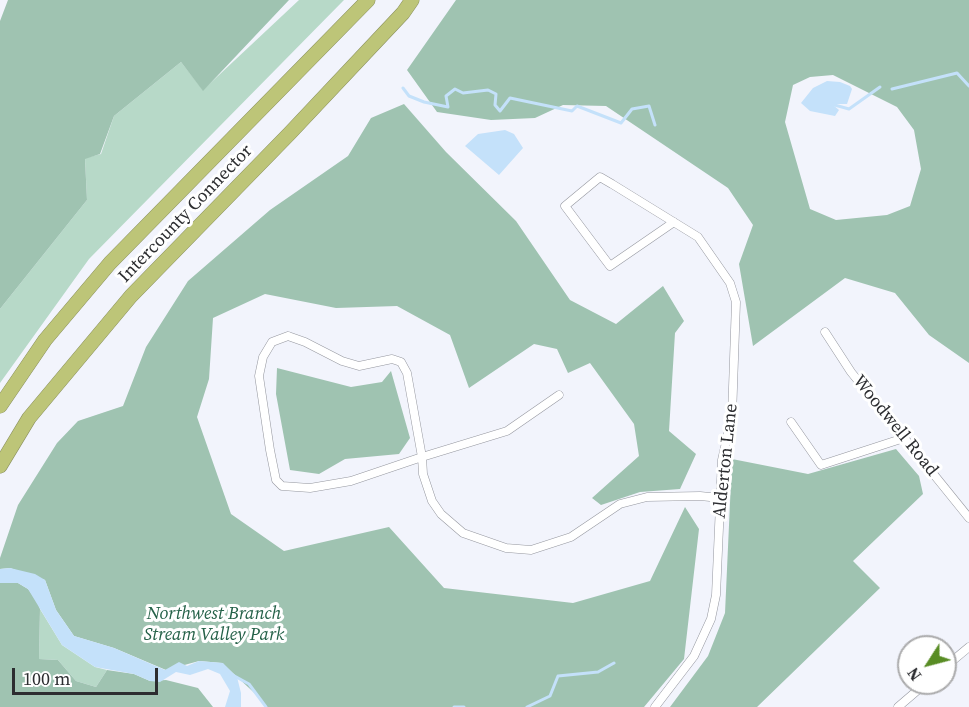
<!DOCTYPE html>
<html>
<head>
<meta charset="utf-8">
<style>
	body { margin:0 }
	#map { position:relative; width:969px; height:707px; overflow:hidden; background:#f2f4fc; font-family:"Source Serif 4",serif }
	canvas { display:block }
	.north { position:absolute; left:897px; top:635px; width:60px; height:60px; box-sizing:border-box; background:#fff; border:2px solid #ababac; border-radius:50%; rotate:234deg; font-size:16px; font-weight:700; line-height:24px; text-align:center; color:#2c2d30 }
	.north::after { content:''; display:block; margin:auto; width:21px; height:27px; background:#588c24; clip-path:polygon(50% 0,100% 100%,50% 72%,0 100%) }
	.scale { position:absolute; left:12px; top:668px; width:146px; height:27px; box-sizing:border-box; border:3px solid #2c2d30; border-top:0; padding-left:8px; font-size:18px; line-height:21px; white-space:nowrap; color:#2c2d30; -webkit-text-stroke:4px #fff; paint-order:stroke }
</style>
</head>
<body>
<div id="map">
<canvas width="969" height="707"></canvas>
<div class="north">N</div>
<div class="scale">100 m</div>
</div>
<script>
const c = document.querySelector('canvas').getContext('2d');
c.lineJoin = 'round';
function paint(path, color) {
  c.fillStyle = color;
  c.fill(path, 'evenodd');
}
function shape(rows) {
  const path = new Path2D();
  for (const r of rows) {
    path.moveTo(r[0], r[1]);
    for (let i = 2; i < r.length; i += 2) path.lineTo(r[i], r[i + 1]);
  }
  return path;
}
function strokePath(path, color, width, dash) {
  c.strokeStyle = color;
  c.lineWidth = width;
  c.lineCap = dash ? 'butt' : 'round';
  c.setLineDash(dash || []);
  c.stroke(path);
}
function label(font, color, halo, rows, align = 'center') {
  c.font = font + ' "Source Serif 4",serif';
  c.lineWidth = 6;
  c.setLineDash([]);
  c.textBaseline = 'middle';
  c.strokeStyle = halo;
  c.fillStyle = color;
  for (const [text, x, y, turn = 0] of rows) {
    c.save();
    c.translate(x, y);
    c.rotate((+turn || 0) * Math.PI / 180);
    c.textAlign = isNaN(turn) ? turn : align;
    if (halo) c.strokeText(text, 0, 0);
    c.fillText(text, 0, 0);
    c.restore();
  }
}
paint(shape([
	[299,0,344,0,89,259,0,383,0,309,87,200,85,158,101,154,114,116,181,62,203,90],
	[40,609,62,645,95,667,107,670,96,687,76,681,58,660,39,659]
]), '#b7d9c8');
paint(shape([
	[8,0,289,0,203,91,181,62,114,116,100,154,85,159,87,200,0,309,0,21],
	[456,0,969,0,969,363,929,335,895,293,845,278,753,346,739,264,753,225,728,188,606,106,563,105,535,118,491,120,437,112,407,70],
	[833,75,897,107,914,130,921,169,910,206,887,215,836,220,810,209,785,122,793,85,810,77],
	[404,104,446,152,516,221,570,300,616,324,663,286,684,321,675,333,669,431,696,454,680,489,640,492,601,505,592,498,639,456,634,424,590,363,568,373,557,349,534,344,469,388,450,335,397,306,336,308,265,294,213,318,209,379,197,417,231,514,284,551,389,527,444,588,573,603,650,581,685,507,699,529,684,659,644,707,265,707,262,700,222,663,199,661,166,670,114,648,74,636,56,610,45,580,10,568,0,569,0,558,18,505,57,443,78,421,123,406,146,347,188,281,270,210,348,156,371,118],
	[277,368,351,387,382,382,391,371,410,438,399,454,345,459,319,474,290,470,276,394],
	[896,449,919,476,923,494,853,561,880,588,757,707,670,707,708,656,725,613,732,459,808,474],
	[0,583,18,583,28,589,36,599,40,609,39,659,58,660,76,681,96,687,107,670,134,674,150,681,166,680,198,688,213,707,0,707]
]), '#9fc3b1');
paint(shape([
	[827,81,840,82,850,86,852,89,847,104,832,104,839,110,835,116,810,111,801,103,813,88],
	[505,130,514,134,523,148,499,175,465,146,478,134],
	[10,568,35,574,45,580,56,610,74,636,114,648,165,670,179,662,187,666,199,661,223,663,237,677,241,693,241,707,225,707,230,691,220,674,208,669,190,675,176,672,160,682,150,681,134,674,95,667,62,645,28,589,18,583,0,583,0,569]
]), '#c4e1fa');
strokePath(shape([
	[403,88,409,96,424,102,448,107,446,96,455,89,463,93,488,90,496,94,495,105,500,111,510,98,572,111,577,106,621,123,632,109,649,106,655,125],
	[892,89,957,73,969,86],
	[831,104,849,109,880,87],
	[229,673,249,684,266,707],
	[454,707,464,707],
	[527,707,550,696,558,676,598,672,614,663]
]), '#c4e1fa', 3);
const minor = shape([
	[825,332,851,372,969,518],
	[288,336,305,342,342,361,359,366,392,359,401,362,407,373,422,457,351,481,310,488,282,486,276,480,270,450,259,376,263,357,272,342,288,336],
	[559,395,507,431,422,457,423,474,432,501,441,514,463,533,506,548,531,550,571,537,620,504,647,497,700,496,720,498],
	[791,422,821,465,904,438],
	[945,667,969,647],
	[655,707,694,656,711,619,716,595,722,460,732,416,736,302,730,283,698,237,612,184,600,177,565,206,610,266,674,222],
	[898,707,926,683]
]);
const motorway = shape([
	[0,406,45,340,110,263,368,0],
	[0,466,29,418,131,296,290,133,403,13,412,0]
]);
strokePath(minor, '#95979f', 9);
strokePath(motorway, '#8a905f', 15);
strokePath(minor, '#fff', 8);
strokePath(motorway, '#bdc578', 14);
label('18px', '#2c2d30', '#fff', [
	["Intercounty Connector",186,214,-46],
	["Woodwell Road",895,426,51],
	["Alderton Lane",726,461,-84]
]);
label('italic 18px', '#246148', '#fff', [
	["Northwest Branch",214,614],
	["Stream Valley Park",214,635]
]);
</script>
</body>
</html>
